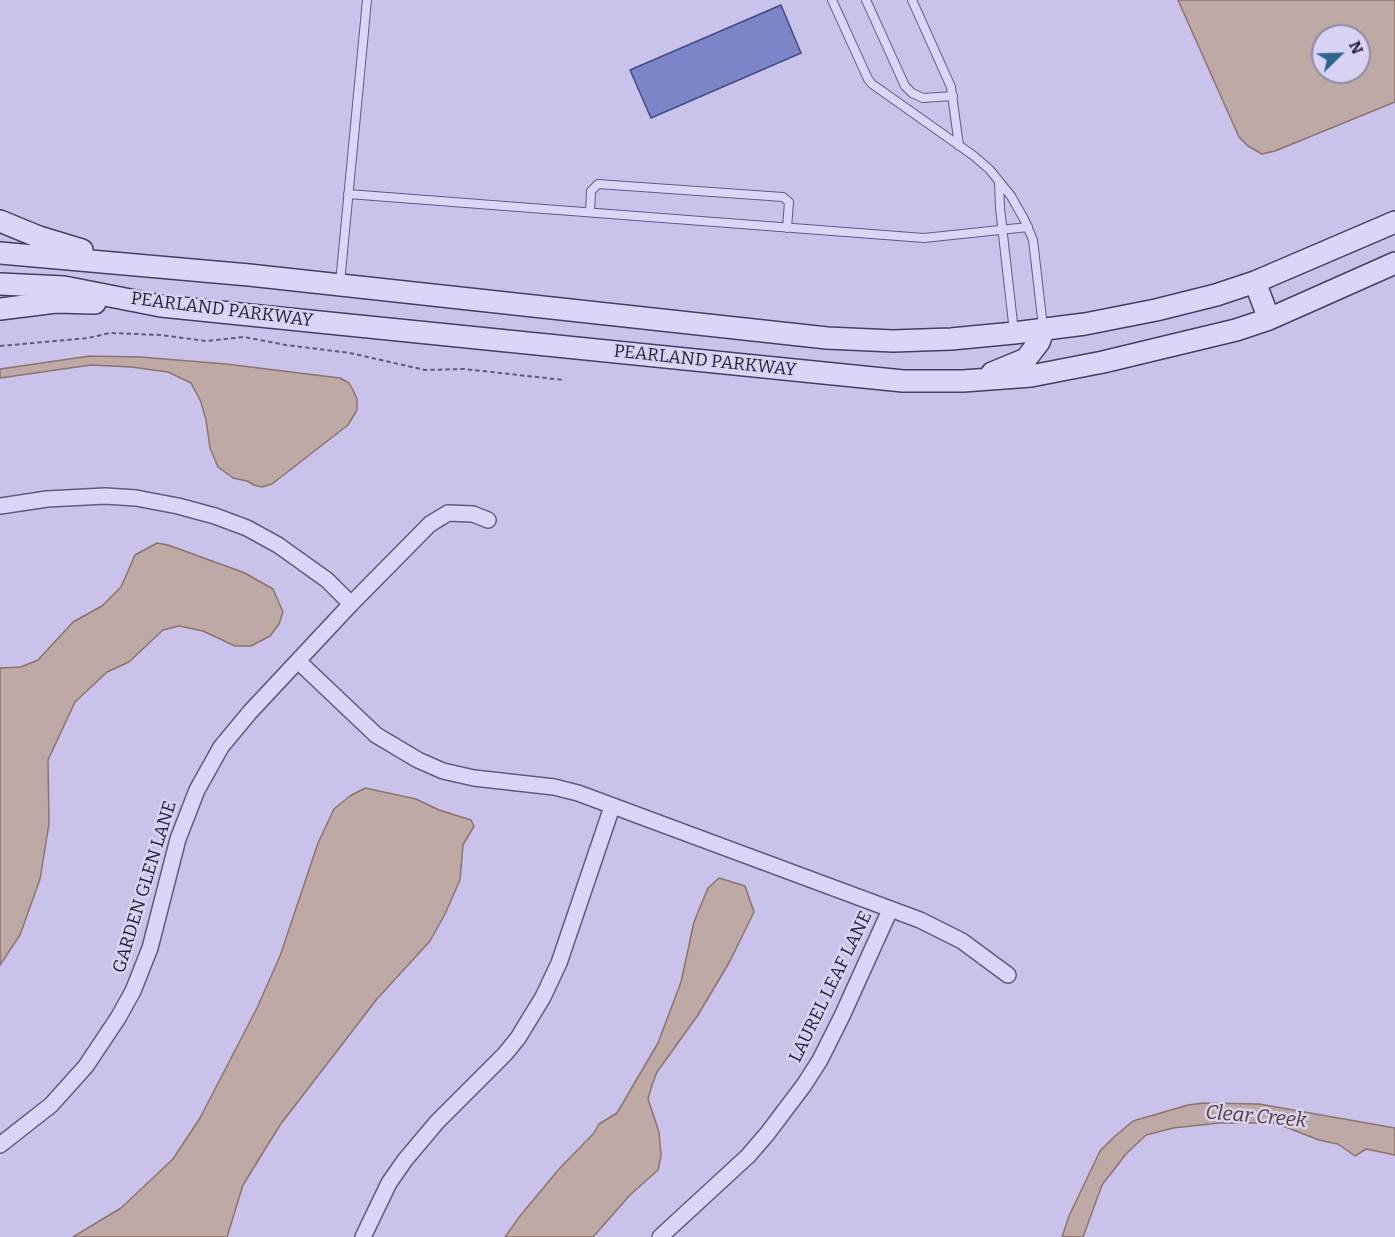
<!DOCTYPE html>
<html>
<head>
<meta charset="utf-8">
<style>
	body { margin:0 }
	#map { position:relative; width:1395px; height:1237px; overflow:hidden; background:#c9c3ec; font-family:Bitter,serif }
	canvas { display:block }
	.north { position:absolute; left:1311px; top:24px; width:60px; height:60px; box-sizing:border-box; background:#d8d2f3; border:2px solid #8e8ba7; border-radius:50%; rotate:67deg; font-size:16px; font-weight:700; line-height:24px; text-align:center; color:#1e2036 }
	.north::after { content:''; display:block; margin:auto; width:21px; height:27px; background:#2e6591; clip-path:polygon(50% 0,100% 100%,50% 72%,0 100%) }
</style>
</head>
<body>
<div id="map">
<canvas width="1395" height="1237"></canvas>
<div class="north">N</div>
</div>
<script>
const c = document.querySelector('canvas').getContext('2d');
c.lineJoin = 'round';
function paint(path, color) {
  c.fillStyle = color;
  c.fill(path, 'evenodd');
}
function shape(rows) {
  const path = new Path2D();
  for (const r of rows) {
    path.moveTo(r[0], r[1]);
    for (let i = 2; i < r.length; i += 2) path.lineTo(r[i], r[i + 1]);
  }
  return path;
}
function strokePath(path, color, width, dash) {
  c.strokeStyle = color;
  c.lineWidth = width;
  c.lineCap = dash ? 'butt' : 'round';
  c.setLineDash(dash || []);
  c.stroke(path);
}
function label(font, color, halo, rows, align = 'center') {
  c.font = font + ' Bitter,serif';
  c.lineWidth = 5;
  c.setLineDash([]);
  c.textBaseline = 'middle';
  c.strokeStyle = halo;
  c.fillStyle = color;
  for (const [text, x, y, turn = 0] of rows) {
    c.save();
    c.translate(x, y);
    c.rotate((+turn || 0) * Math.PI / 180);
    c.textAlign = isNaN(turn) ? turn : align;
    if (halo) c.strokeText(text, 0, 0);
    c.fillText(text, 0, 0);
    c.restore();
  }
}
const water = shape([
	[1178,0,1395,0,1395,102,1275,151,1262,154,1248,146,1239,137,1178,0],
	[1323,36,1359,36,1359,72,1323,72,1323,36],
	[90,356,140,357,226,364,340,378,349,383,353,390,357,399,357,410,348,425,272,484,262,487,254,485,247,481,233,478,218,467,210,448,206,420,201,402,191,383,168,372,131,367,91,365,0,378,0,369,90,356],
	[157,543,168,545,245,573,273,589,283,612,279,624,270,636,251,646,235,646,203,631,179,626,163,630,129,662,107,672,75,702,48,760,49,824,40,879,20,935,0,965,0,668,21,667,38,660,73,622,102,606,121,587,135,555,157,543],
	[365,788,416,799,439,810,471,820,474,826,463,845,460,880,445,914,430,941,377,999,280,1125,243,1185,227,1237,73,1237,121,1208,173,1159,200,1118,257,1008,280,956,318,843,334,809,350,796,365,788],
	[719,878,745,886,754,912,730,961,698,1015,657,1072,652,1085,648,1099,659,1132,661,1156,658,1170,630,1195,593,1237,505,1237,520,1216,559,1169,594,1133,599,1124,617,1113,658,1043,681,982,694,922,708,888,719,878],
	[1204,1103,1259,1104,1395,1128,1395,1155,1366,1149,1355,1156,1338,1144,1319,1140,1275,1123,1219,1123,1173,1128,1146,1135,1126,1154,1102,1185,1083,1237,1062,1237,1069,1216,1100,1151,1114,1137,1133,1121,1188,1105,1204,1103]
]);
paint(water, '#bfa9a5');
strokePath(water, '#8c736c', 1.5);
const building = shape([
	[781,5,801,53,651,118,630,70,781,5]
]);
paint(building, '#7b85c8');
strokePath(building, '#424c83', 1.5);
const service = shape([
	[832,0,868,79,872,84,974,156,990,170,1011,196,1025,221,1033,240,1043,327],
	[866,0,905,86,912,93,923,98,953,96],
	[912,0,951,87,959,146],
	[999,181,1000,208,1014,332],
	[348,194,924,238,1028,227],
	[590,212,591,191,598,184,783,197,789,202,787,228],
	[340,283,367,0]
]);
const minor = shape([
	[0,506,47,499,105,496,136,498,178,506,215,516,247,528,278,545,327,580,351,604],
	[298,661,376,735,418,760,443,771,474,778,554,787,578,793,920,920,962,941,1008,975],
	[0,1145,51,1105,86,1066,118,1018,133,991,150,948,178,839,197,790,221,747,250,712,351,604,430,524,448,513,473,514,488,520],
	[363,1237,389,1183,405,1160,437,1122,505,1054,518,1038,543,997,559,963,612,807],
	[660,1237,748,1156,767,1134,804,1085,820,1060,842,1016,890,910]
]);
const secondary = shape([
	[0,221,39,237,82,250],
	[0,253,249,275,827,338,893,341,951,339,1014,333,1085,324,1156,310,1216,295,1255,282,1395,222],
	[1255,282,1269,319],
	[0,284,64,287,161,306,903,381,963,381,1031,376,1103,362,1236,330,1269,319,1395,263],
	[0,309,56,302,95,303],
	[992,373,1026,359,1039,342,1044,329]
]);
strokePath(service, '#5b5c85', 10);
strokePath(minor, '#5b5c85', 18);
strokePath(secondary, '#3e4067', 24);
strokePath(shape([
	[0,346,88,338,110,333,161,335,206,341,244,337,286,345,350,353,425,370,464,369,564,380]
]), '#5b5c85', 2, [4.5, 3]);
strokePath(service, '#dbd6f7', 8);
strokePath(minor, '#dbd6f7', 15);
strokePath(secondary, '#dbd6f7', 21);
label('18px', '#1e2036', '#d8d2f3', [
	["PEARLAND PARKWAY",222,310,7],
	["PEARLAND PARKWAY",705,361,6],
	["GARDEN GLEN LANE",145,887,-73],
	["LAUREL LEAF LANE",831,987,-64]
]);
label('italic 20px', '#553d2e', '#d8d2f3', [
	["Clear Creek",1256,1117,5]
]);
</script>
</body>
</html>
